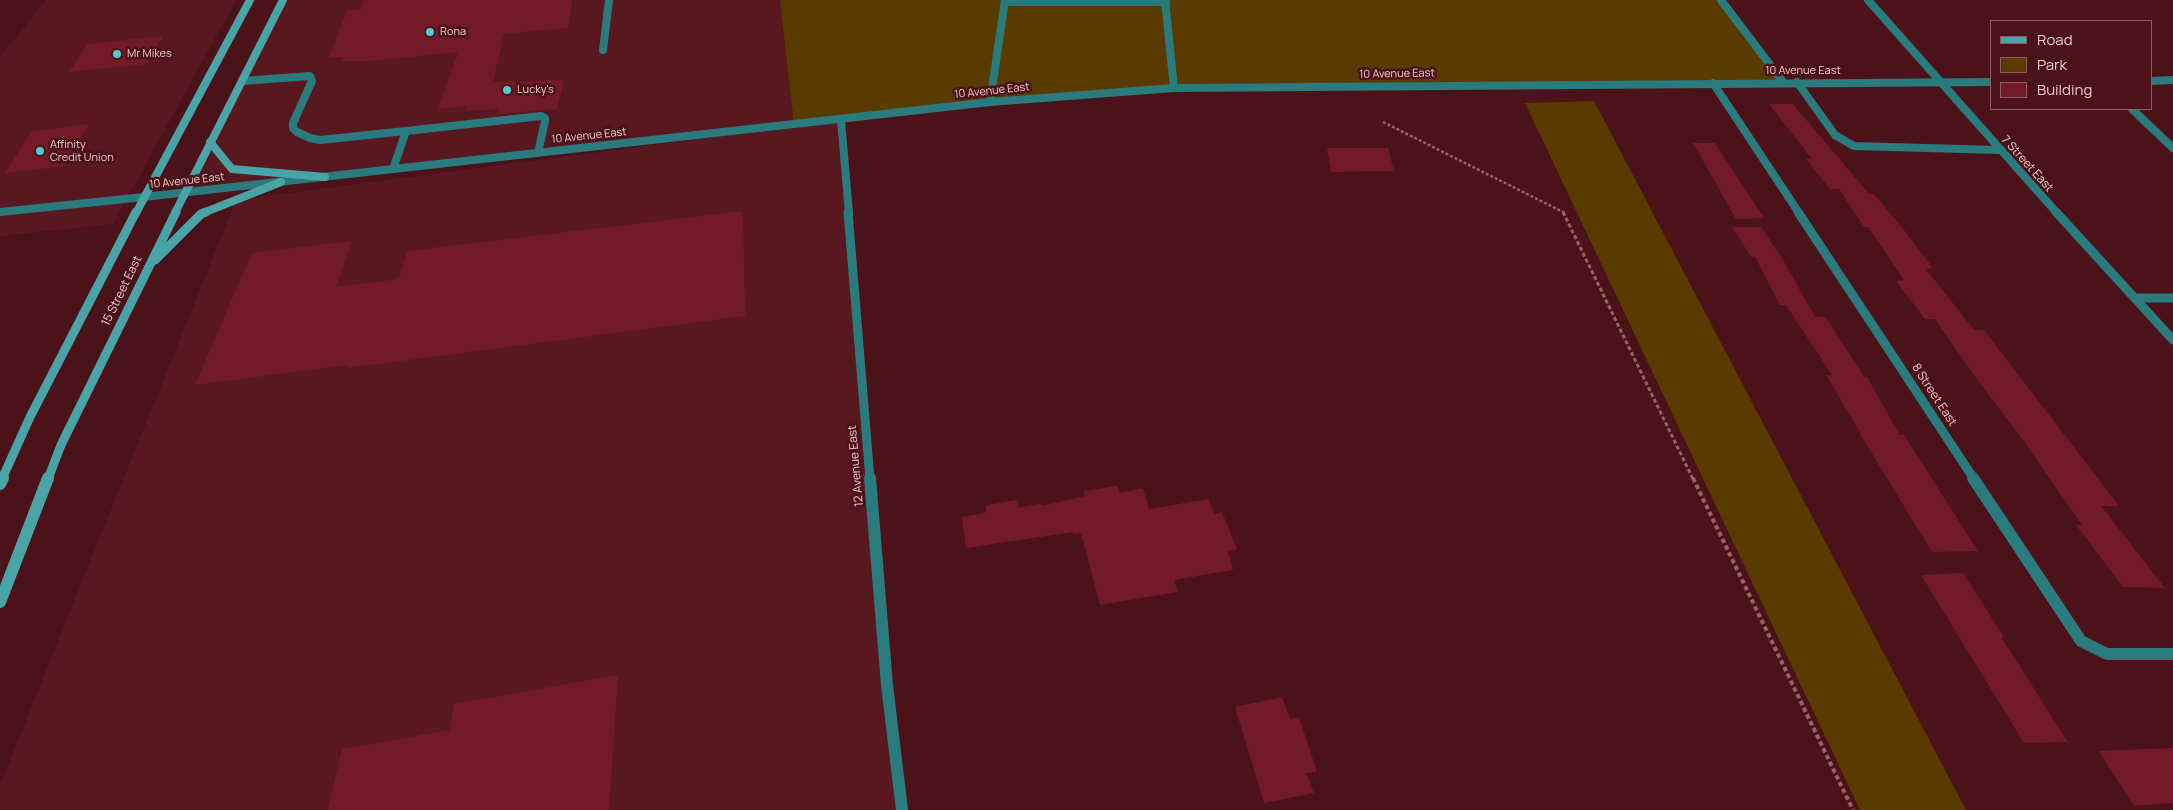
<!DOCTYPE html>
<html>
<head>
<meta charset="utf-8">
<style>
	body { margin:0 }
	#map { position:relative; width:2173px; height:810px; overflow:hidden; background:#4b1219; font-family:Manrope,sans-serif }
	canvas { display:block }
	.legend { position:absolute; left:1990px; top:20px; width:162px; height:90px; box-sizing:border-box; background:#4b1219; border:1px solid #8d5b60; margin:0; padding:6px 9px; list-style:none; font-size:15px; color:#efc9ca }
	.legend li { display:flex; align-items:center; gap:10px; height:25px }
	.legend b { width:25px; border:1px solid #8d5b60 }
</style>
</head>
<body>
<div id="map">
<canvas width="2173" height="810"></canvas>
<ul class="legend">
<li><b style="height:6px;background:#48a4a6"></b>Road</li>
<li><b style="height:14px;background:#593b00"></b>Park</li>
<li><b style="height:14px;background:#731a28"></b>Building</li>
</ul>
</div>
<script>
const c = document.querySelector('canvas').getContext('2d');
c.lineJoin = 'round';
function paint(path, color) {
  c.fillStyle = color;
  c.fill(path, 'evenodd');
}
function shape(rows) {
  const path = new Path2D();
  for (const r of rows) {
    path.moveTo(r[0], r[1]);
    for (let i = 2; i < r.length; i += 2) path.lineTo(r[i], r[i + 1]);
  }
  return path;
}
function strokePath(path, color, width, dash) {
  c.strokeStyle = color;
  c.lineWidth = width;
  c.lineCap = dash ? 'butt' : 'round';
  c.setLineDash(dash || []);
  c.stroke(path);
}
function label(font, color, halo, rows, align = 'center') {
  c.font = font + ' Manrope,sans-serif';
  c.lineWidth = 5;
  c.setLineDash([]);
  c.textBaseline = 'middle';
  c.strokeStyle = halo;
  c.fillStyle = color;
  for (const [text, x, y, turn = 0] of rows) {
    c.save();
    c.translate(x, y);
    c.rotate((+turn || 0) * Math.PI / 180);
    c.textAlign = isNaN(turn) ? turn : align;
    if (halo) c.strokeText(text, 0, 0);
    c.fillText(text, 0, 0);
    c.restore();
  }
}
paint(shape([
	[46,0,236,0,113,224,0,236,0,57],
	[283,0,780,0,794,125,187,192],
	[841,120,902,810,0,810,0,785,236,200]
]), '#591820');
paint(shape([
	[780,0,1725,0,1784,80,1179,84,794,125],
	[1594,101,1966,810,1860,810,1525,103]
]), '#593b00');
paint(shape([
	[364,0,572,0,568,28,504,34,493,82,564,80,557,109,499,114,499,109,467,111,466,106,438,109,458,52,369,61,342,61,343,57,329,58,347,10,361,9],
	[163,36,147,64,69,72,88,44],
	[1769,104,1793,104,1869,194,1874,194,1904,230,1933,268,1926,269,1974,330,1984,330,2119,506,2101,506,2165,588,2123,587,2076,525,2082,525,2023,440,1973,374,1935,319,1925,319,1896,281,1904,280,1868,227,1864,227,1839,189,1830,189,1806,159,1812,159],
	[89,124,65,166,5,173,32,131],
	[1693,143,1715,143,1764,218,1736,219],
	[1327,148,1388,148,1394,171,1331,172],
	[743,211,745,316,347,368,348,365,195,385,252,253,352,241,336,287,399,279,407,251],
	[1732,227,1761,227,1782,258,1815,317,1826,317,1864,377,1867,377,1900,435,1904,435,1978,551,1932,552,1860,434,1861,434,1826,375,1832,375,1786,305,1780,305,1755,257,1751,257],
	[1118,486,1119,493,1143,488,1149,509,1208,499,1215,514,1222,512,1237,549,1228,552,1233,570,1174,580,1178,592,1100,605,1081,533,1073,534,1073,532,966,548,962,517,985,513,987,505,1018,500,1019,508,1041,503,1041,506,1085,496,1083,491],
	[1963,573,2004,637,2001,637,2068,742,2024,743,1921,575],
	[618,675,609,810,328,810,342,749,450,730,454,704],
	[1282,697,1290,719,1299,717,1317,772,1306,773,1314,793,1264,803,1235,707],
	[2173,748,2173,803,2134,806,2099,751]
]), '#731a28');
strokePath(shape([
	[1383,122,1565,213]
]), '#946468', 2.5, [3, 2]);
strokePath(shape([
	[1563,212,1693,479]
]), '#946468', 3, [4, 2.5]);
strokePath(shape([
	[1693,478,1853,810]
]), '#946468', 4, [4.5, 3]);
strokePath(shape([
	[1721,0,1783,82],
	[603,50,609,0],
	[242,81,310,76,312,81,293,123,293,128,297,132,310,138,320,140,406,131,393,169],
	[1797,82,1835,135,1854,146,1999,150],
	[2132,109,2173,148],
	[406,131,541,116,545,118,545,121,538,153]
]), '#2a7b7d', 8);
strokePath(shape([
	[1165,0,1174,88],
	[1868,0,2057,213],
	[1005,2,1166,2],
	[1713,83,1799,213],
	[990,102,1005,0],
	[841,120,849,213],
	[0,212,144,197]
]), '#2a7b7d', 8);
strokePath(shape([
	[848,212,870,479],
	[1798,212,1974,479],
	[2056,212,2173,340],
	[2135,298,2173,298]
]), '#2a7b7d', 9);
strokePath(shape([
	[870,478,887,685,902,810],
	[1973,478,2081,641,2107,654,2173,654]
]), '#2a7b7d', 12);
strokePath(shape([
	[2152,81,2173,80],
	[144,197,990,102,1174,88,1992,82]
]), '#2a7b7d', 8);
strokePath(shape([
	[210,142,232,169,325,177],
	[136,213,250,0],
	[175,213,283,0],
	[203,213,281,182]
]), '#48a4a6', 8);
strokePath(shape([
	[155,260,201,214,206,212],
	[2,479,30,417,136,212],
	[48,479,61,445,176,212]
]), '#48a4a6', 9);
strokePath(shape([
	[0,484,3,478],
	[0,602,48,478]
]), '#48a4a6', 12);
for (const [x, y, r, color] of [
	[430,32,5,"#52cdcf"],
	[117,54,5,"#52cdcf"],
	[507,90,5,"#52cdcf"],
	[40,151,5,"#52cdcf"]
]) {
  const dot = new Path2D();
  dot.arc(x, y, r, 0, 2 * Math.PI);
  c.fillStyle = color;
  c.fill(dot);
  strokePath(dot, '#4b1219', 2);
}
label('11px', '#efc9ca', '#4b1219', [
	["Rona",440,32],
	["Mr Mikes",127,54],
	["Lucky's",517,90],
	["Affinity",50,145],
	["Credit Union",50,158]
], 'left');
label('11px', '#efc9ca', '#4b1219', [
	["10 Avenue East",1803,71],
	["10 Avenue East",1397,74,-1],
	["10 Avenue East",992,91,-6],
	["10 Avenue East",589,136,-6],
	["10 Avenue East",187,181,-6]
]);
label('12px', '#efc9ca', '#4b1219', [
	["7 Street East",2027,164,48],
	["15 Street East",122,291,-64],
	["8 Street East",1934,395,57],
	["12 Avenue East",856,466,-95]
]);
</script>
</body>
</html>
